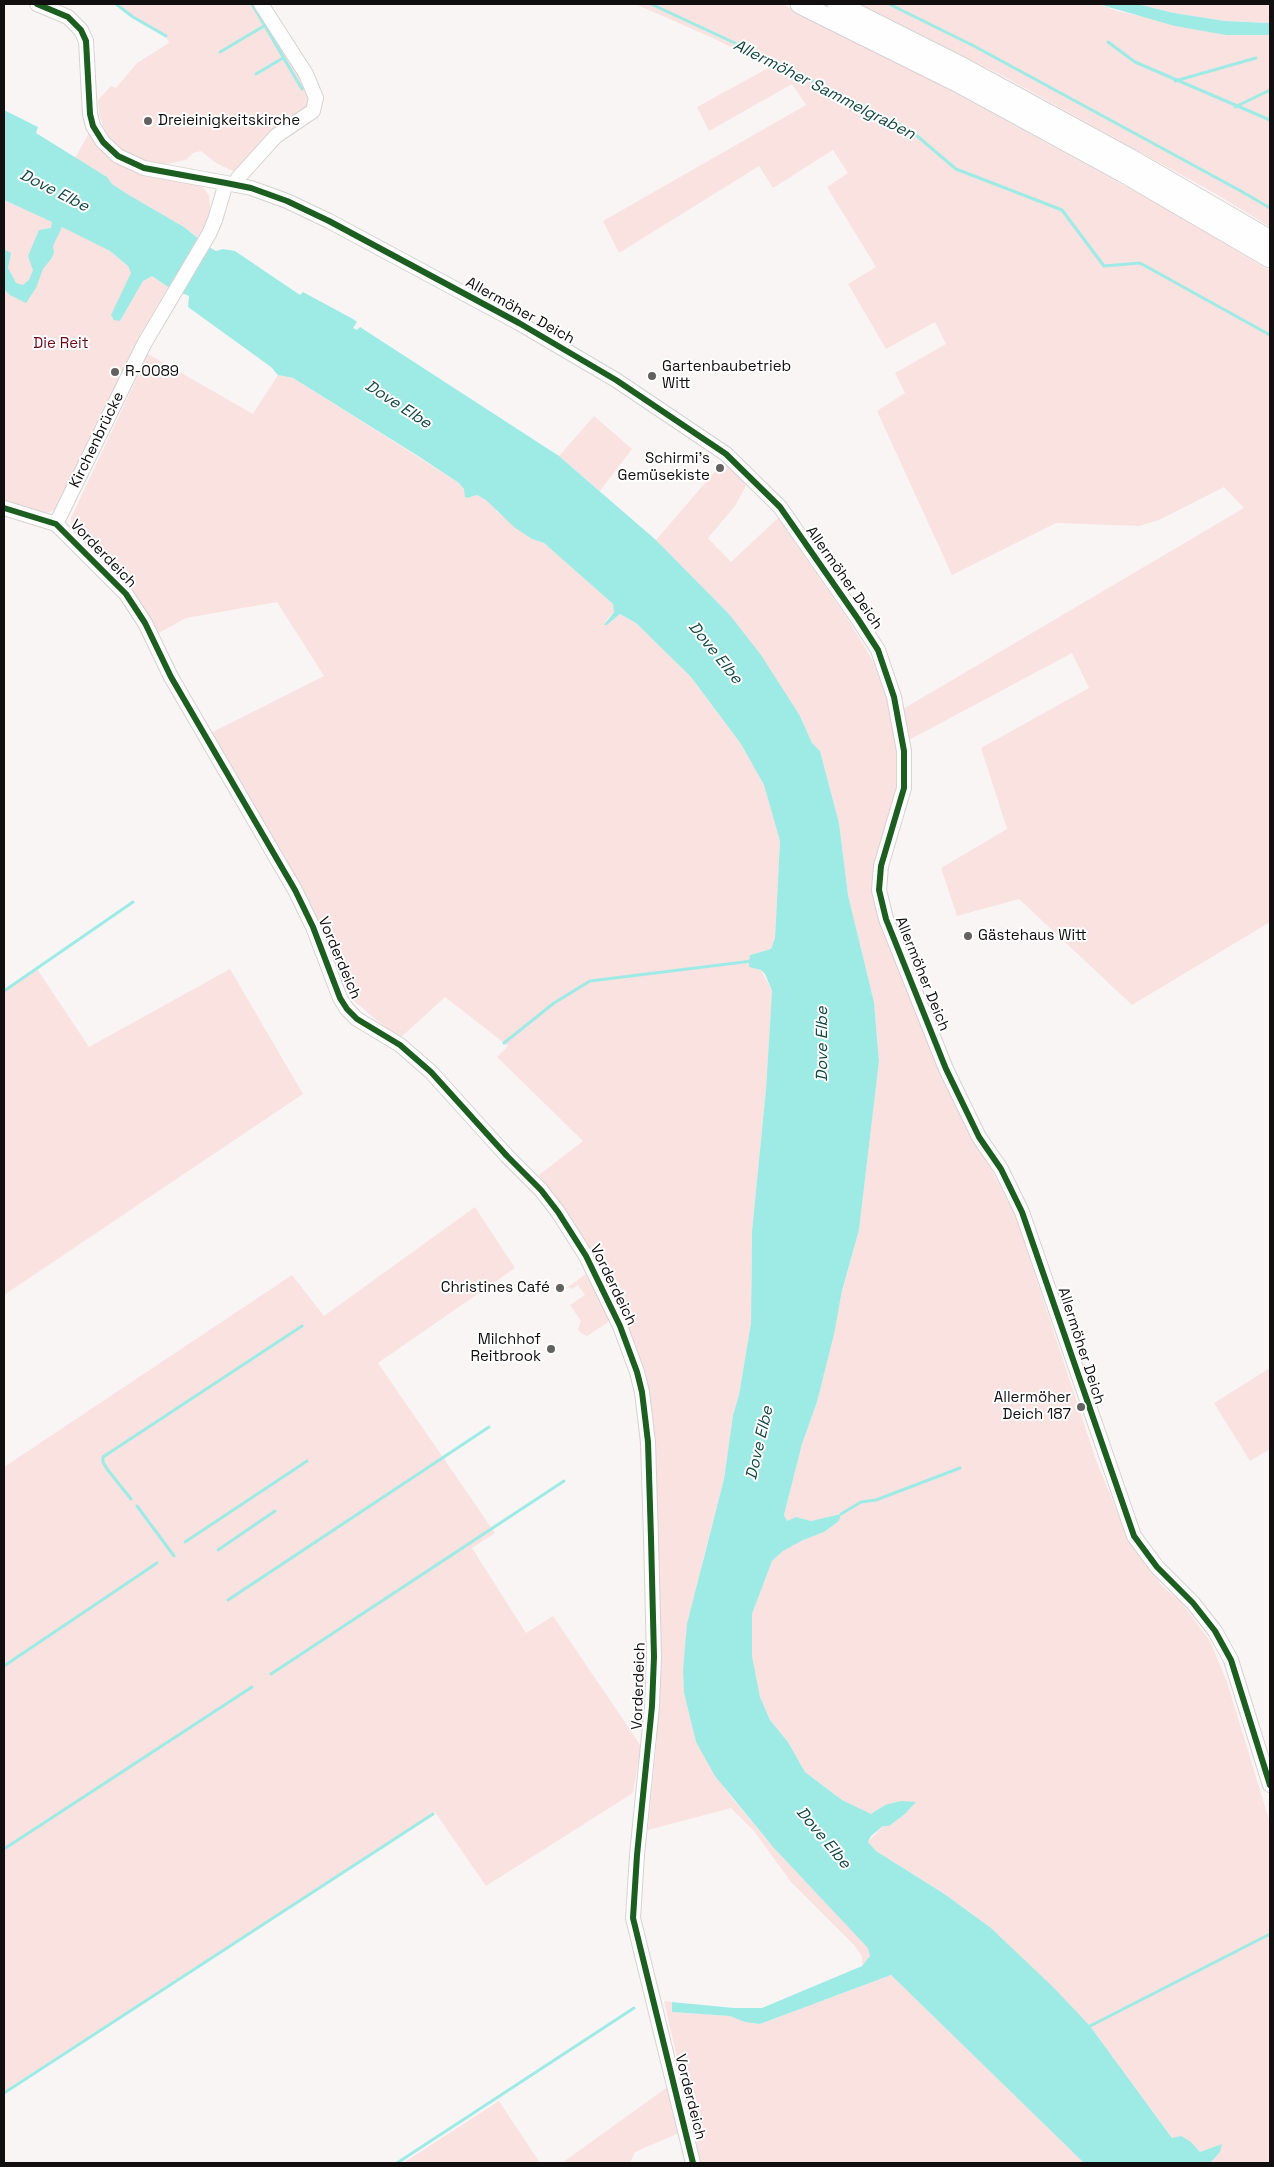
<!DOCTYPE html>
<html>
<head>
<meta charset="utf-8">
<style>
	body { margin:0 }
	#map { position:relative; width:1274px; height:2167px; overflow:hidden; background:#faf5f5; font-family:"Space Grotesk",sans-serif }
	canvas { display:block }
	.frame { position:absolute; inset:0; border:5px solid #110f0f; pointer-events:none }
</style>
</head>
<body>
<div id="map">
<canvas width="1274" height="2167"></canvas>
<div class="frame"></div>
</div>
<script>
const c = document.querySelector('canvas').getContext('2d');
c.lineJoin = 'round';
function paint(path, color) {
  c.fillStyle = color;
  c.fill(path, 'evenodd');
}
function shape(rows) {
  const path = new Path2D();
  for (const r of rows) {
    path.moveTo(r[0], r[1]);
    for (let i = 2; i < r.length; i += 2) path.lineTo(r[i], r[i + 1]);
  }
  return path;
}
function strokePath(path, color, width, dash) {
  c.strokeStyle = color;
  c.lineWidth = width;
  c.lineCap = dash ? 'butt' : 'round';
  c.setLineDash(dash || []);
  c.stroke(path);
}
function label(font, color, halo, rows, align = 'center') {
  c.font = font + ' "Space Grotesk",sans-serif';
  c.lineWidth = 4;
  c.setLineDash([]);
  c.textBaseline = 'middle';
  c.strokeStyle = halo;
  c.fillStyle = color;
  for (const [text, x, y, turn = 0] of rows) {
    c.save();
    c.translate(x, y);
    c.rotate((+turn || 0) * Math.PI / 180);
    c.textAlign = isNaN(turn) ? turn : align;
    if (halo) c.strokeText(text, 0, 0);
    c.fillText(text, 0, 0);
    c.restore();
  }
}
paint(shape([
	[116,4,257,4,311,92,309,109,237,173,216,163,201,151,193,153,186,160,162,165,142,161,126,153,114,144,105,131,99,114,98,100,111,86,116,88,137,63,169,43,166,36,133,17],
	[635,4,782,4,913,70,1167,209,1270,271,1270,922,1132,1005,1019,899,957,916,941,868,1007,829,981,748,1089,688,1072,653,909,740,903,709,1244,508,1224,487,1159,520,1139,526,1056,523,952,575,877,411,905,393,895,373,946,344,935,322,886,349,848,284,876,267,827,187,848,173,833,150,773,188,759,166,619,253,603,221,806,105,792,84,709,131,697,107,770,67,713,38],
	[860,4,1098,4,1117,11,1226,35,1270,35,1270,227,1216,194,1003,76],
	[1137,4,1270,4,1270,23,1225,21,1174,13],
	[90,131,116,162,134,172,155,178,195,184,203,188,209,195,210,212,207,223,198,238,184,227,129,195,112,184,107,177,75,158],
	[4,200,62,226,110,251,128,266,132,273,120,321,143,281,152,276,168,287,138,338,60,506,50,512,39,514,4,504],
	[148,354,253,414,278,375,293,378,459,483,464,489,467,498,477,495,486,500,494,505,496,511,532,539,544,543,613,604,615,610,606,621,607,625,620,614,636,623,691,677,741,744,764,785,780,840,775,938,771,949,750,955,749,967,761,970,772,991,766,1089,752,1231,751,1323,739,1395,733,1415,724,1479,703,1560,683,1670,684,1693,696,1742,727,1792,773,1847,869,1948,870,1957,862,1966,862,1956,854,1945,791,1882,754,1831,731,1808,648,1830,657,1737,641,1746,633,1793,486,1886,435,1812,4,2091,4,1467,292,1275,324,1316,475,1207,515,1268,378,1363,495,1533,472,1548,526,1633,553,1616,641,1746,649,1657,646,1538,636,1389,610,1317,607,1323,587,1336,581,1333,578,1329,581,1321,570,1305,585,1295,578,1285,572,1289,568,1287,590,1271,586,1245,539,1175,583,1141,497,1057,508,1046,445,997,399,1039,354,1001,288,866,203,737,324,676,277,602,186,618,157,634,72,531,71,518],
	[594,416,632,449,600,491,559,456],
	[724,461,747,484,735,506,708,538,731,562,778,518,849,621,873,661,887,698,899,765,898,793,876,867,937,1065,1016,1217,1096,1460,1123,1526,1131,1542,1162,1586,1181,1602,1210,1641,1227,1682,1270,1823,1270,2163,1210,2163,1220,2152,1200,2152,1191,2142,1173,2139,1090,2026,991,1928,946,1895,876,1851,868,1842,883,1826,889,1826,905,1814,915,1803,885,1805,871,1815,842,1800,805,1772,788,1742,770,1720,760,1697,752,1656,752,1614,772,1561,783,1551,803,1539,824,1532,839,1521,841,1514,810,1522,802,1518,787,1521,784,1515,802,1444,817,1402,842,1292,859,1230,879,1060,874,1002,848,895,839,823,820,751,812,743,800,716,729,614,656,540],
	[37,969,89,1047,230,969,303,1094,4,1295,4,991],
	[1270,1368,1270,1449,1250,1461,1214,1403],
	[891,1975,1084,2163,701,2163,664,2001,672,2002,672,2012,730,2016,745,2022,760,2024],
	[673,2083,686,2130,635,2152,630,2163,562,2163],
	[499,2101,540,2163,403,2163]
]), '#f9e2e0');
paint(shape([
	[1098,4,1137,4,1174,13,1225,21,1270,23,1270,35,1226,35,1175,26],
	[4,110,38,127,36,133,107,177,112,184,129,195,184,227,209,247,216,251,223,249,235,251,300,295,303,292,353,319,357,322,353,328,357,330,360,327,559,456,656,540,729,614,761,655,800,716,812,743,820,751,839,823,848,895,874,1002,879,1061,859,1230,842,1291,834,1334,817,1402,802,1444,784,1515,787,1521,796,1517,811,1521,841,1514,839,1521,824,1532,803,1540,783,1551,772,1561,752,1614,752,1656,760,1697,770,1720,788,1742,805,1772,842,1800,871,1814,885,1805,901,1801,916,1802,905,1814,889,1826,883,1826,871,1836,868,1842,876,1851,946,1895,991,1928,1054,1988,1090,2026,1172,2138,1181,2136,1191,2142,1200,2152,1222,2144,1220,2152,1210,2163,1084,2163,891,1975,760,2024,745,2022,730,2016,672,2012,672,2002,734,2008,762,2008,862,1966,870,1956,868,1948,773,1847,715,1776,696,1742,684,1693,683,1670,687,1624,724,1479,733,1415,739,1395,751,1323,752,1231,766,1089,772,991,765,974,761,970,749,967,749,962,750,955,771,949,775,938,780,841,764,785,741,744,691,677,636,623,620,614,607,625,604,625,614,612,613,604,544,543,532,539,514,527,486,500,477,495,467,498,465,497,464,489,459,483,418,456,293,378,278,375,271,367,188,307,189,296,168,287,152,276,143,281,120,321,114,320,111,315,131,273,128,266,110,251,62,227,53,246,54,253,51,259,43,269,36,288,26,303,10,295,4,289,4,249,11,253,8,268,16,283,23,285,29,280,33,270,28,256,39,230,51,228,52,222,4,200]
]), '#9eebe6');
strokePath(shape([
	[116,4,133,17,166,36],
	[252,4,302,89],
	[651,4,767,58,910,130,956,169,1062,210,1104,266,1140,263,1270,335],
	[889,4,974,46,1239,190,1270,208],
	[1108,42,1135,62,1270,120],
	[220,52,264,26],
	[256,74,283,58],
	[1175,81,1256,58],
	[1235,107,1270,90],
	[4,991,133,902],
	[504,1043,554,1003,590,981,752,961],
	[131,1499,107,1469,103,1462,103,1457,302,1326],
	[137,1506,174,1556],
	[841,1514,861,1502,876,1500,960,1468],
	[185,1542,307,1461],
	[218,1550,275,1511],
	[228,1600,489,1427],
	[4,1666,157,1563],
	[271,1674,564,1481],
	[4,1849,252,1687],
	[1090,2026,1270,1934],
	[4,2093,433,1814],
	[397,2163,634,2008]
]), '#9eebe6', 3);
const minor = shape([
	[37,4,68,17,81,30,86,41,90,114,93,126,103,142,118,156,144,168,226,183,251,188,287,201,329,221,519,323,616,380,726,454,780,507,858,619,878,650,894,697,904,751,904,788,881,866,879,890,886,919,946,1069,979,1137,1001,1169,1022,1212,1134,1536,1157,1567,1193,1603,1215,1631,1231,1660,1270,1785],
	[236,185,238,178,276,136,313,111,316,98,306,74,261,4],
	[4,508,56,524,126,594,145,623,171,677,295,890,313,927,340,998,347,1009,357,1019,400,1045,431,1072,507,1156,541,1190,558,1212,586,1256,620,1326,637,1372,642,1392,648,1442,651,1538,654,1657,652,1706,637,1855,633,1918,693,2163],
	[56,524,144,344,209,234,215,220,226,183]
]);
const highway = shape([
	[800,4,957,82,1124,173,1270,258],
	[837,4,962,67,1131,159,1270,240]
]);
strokePath(minor, '#d6d2d2', 16);
strokePath(highway, '#d6d2d2', 21);
strokePath(minor, '#fefefe', 14);
strokePath(highway, '#fefefe', 19);
strokePath(shape([
	[37,4,68,17,81,30,86,41,90,114,93,126,103,142,118,156,144,168,226,183,251,188,287,201,329,221,519,323,616,380,726,454,780,507,858,619,878,650,894,697,904,751,904,788,881,866,879,890,886,919,946,1069,979,1137,1001,1169,1022,1212,1134,1536,1157,1567,1193,1603,1215,1631,1231,1660,1270,1785],
	[4,508,56,524,126,594,145,623,171,677,295,890,313,927,340,998,347,1009,357,1019,400,1045,431,1072,507,1156,541,1190,558,1212,586,1256,620,1326,637,1372,642,1392,648,1442,651,1538,654,1657,652,1706,637,1855,633,1918,693,2163]
]), '#1b5e20', 6);
for (const [x, y, r, color] of [
	[148,121,5,"#636060"],
	[115,372,5,"#636060"],
	[652,376,5,"#636060"],
	[720,468,5,"#636060"],
	[968,936,5,"#636060"],
	[560,1288,5,"#636060"],
	[551,1349,5,"#636060"],
	[1081,1407,5,"#636060"]
]) {
  const dot = new Path2D();
  dot.arc(x, y, r, 0, 2 * Math.PI);
  c.fillStyle = color;
  c.fill(dot);
  strokePath(dot, '#fff', 2);
}
label('15px', '#110f0f', '#fff', [
	["Dreieinigkeitskirche",158,121],
	["Gartenbaubetrieb",662,367],
	["Witt",662,384],
	["R-0089",125,372],
	["Schirmi's",710,459,"right"],
	["Gemüsekiste",710,476,"right"],
	["Gästehaus Witt",978,936],
	["Christines Café",550,1288,"right"],
	["Milchhof",541,1340,"right"],
	["Reitbrook",541,1357,"right"],
	["Allermöher",1071,1398,"right"],
	["Deich 187",1071,1415,"right"]
], 'left');
label('15px', '#110f0f', '#fff', [
	["Allermöher Deich",520,311,29],
	["Kirchenbrücke",97,440,-64],
	["Vorderdeich",103,554,46],
	["Allermöher Deich",844,578,55],
	["Vorderdeich",339,958,67],
	["Allermöher Deich",922,974,68],
	["Vorderdeich",613,1285,64],
	["Allermöher Deich",1081,1346,72],
	["Vorderdeich",639,1686,-88],
	["Vorderdeich",690,2097,76]
]);
label('15px', '#700717', '#fff', [
	["Die Reit",61,344]
]);
label('italic 16px', '#154945', '#fff', [
	["Allermöher Sammelgraben",824,90,27],
	["Dove Elbe",54,191,27],
	["Dove Elbe",398,405,33],
	["Dove Elbe",715,653,51],
	["Dove Elbe",823,1044,-90],
	["Dove Elbe",760,1443,-77],
	["Dove Elbe",823,1838,50]
]);
</script>
</body>
</html>
